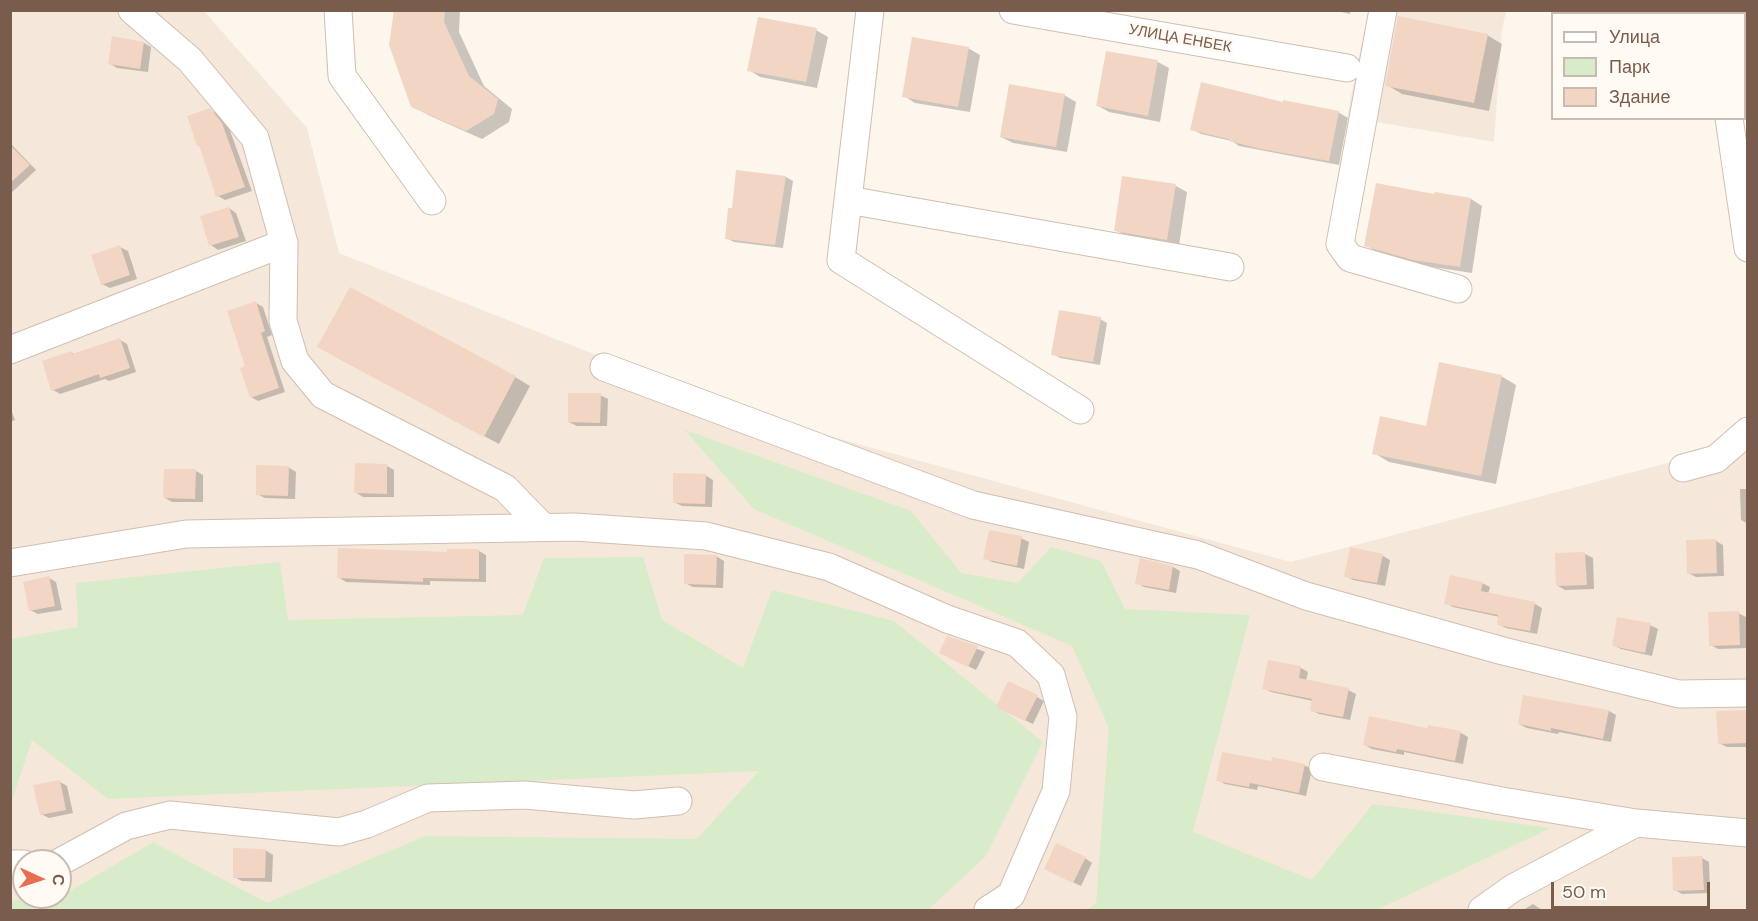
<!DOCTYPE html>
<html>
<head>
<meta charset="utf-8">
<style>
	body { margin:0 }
	#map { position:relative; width:1758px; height:921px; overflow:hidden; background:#fdf6ec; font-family:"DM Sans",sans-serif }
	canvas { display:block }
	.frame { position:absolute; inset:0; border:12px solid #7a5c4d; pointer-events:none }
	.legend { position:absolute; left:1551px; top:12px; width:195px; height:108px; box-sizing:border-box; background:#fffaf3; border:2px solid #cabbb1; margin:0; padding:8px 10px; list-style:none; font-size:18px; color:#7a5c4d }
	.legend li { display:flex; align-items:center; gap:12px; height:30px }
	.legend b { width:30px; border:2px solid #cabbb1 }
	.north { position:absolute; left:12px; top:849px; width:60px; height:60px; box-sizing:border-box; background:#fffaf3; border:2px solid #cabbb1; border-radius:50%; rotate:93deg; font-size:16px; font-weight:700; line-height:24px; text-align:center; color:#7a5c4d }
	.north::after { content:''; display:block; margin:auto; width:21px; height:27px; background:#e76f51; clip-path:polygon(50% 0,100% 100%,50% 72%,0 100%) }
	.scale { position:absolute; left:1551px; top:882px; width:159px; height:27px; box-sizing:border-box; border:3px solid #7a5c4d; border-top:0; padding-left:8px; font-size:18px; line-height:21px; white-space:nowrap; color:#7a5c4d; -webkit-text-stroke:4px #fffaf3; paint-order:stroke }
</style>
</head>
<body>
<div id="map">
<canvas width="1758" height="921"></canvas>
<div class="frame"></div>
<ul class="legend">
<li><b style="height:8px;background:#fff"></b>Улица</li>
<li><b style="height:16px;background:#d8ecc9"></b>Парк</li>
<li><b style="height:16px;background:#f3d5c3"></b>Здание</li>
</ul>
<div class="north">С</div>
<div class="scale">50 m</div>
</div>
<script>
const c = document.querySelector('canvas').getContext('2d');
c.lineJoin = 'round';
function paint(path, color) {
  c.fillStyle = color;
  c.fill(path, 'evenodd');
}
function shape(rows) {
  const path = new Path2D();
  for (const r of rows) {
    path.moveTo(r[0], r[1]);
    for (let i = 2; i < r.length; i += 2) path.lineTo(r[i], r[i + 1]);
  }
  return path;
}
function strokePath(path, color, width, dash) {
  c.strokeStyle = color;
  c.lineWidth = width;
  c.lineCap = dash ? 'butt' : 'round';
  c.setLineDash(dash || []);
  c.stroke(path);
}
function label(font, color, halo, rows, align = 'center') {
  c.font = font + ' "DM Sans",sans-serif';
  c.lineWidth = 6;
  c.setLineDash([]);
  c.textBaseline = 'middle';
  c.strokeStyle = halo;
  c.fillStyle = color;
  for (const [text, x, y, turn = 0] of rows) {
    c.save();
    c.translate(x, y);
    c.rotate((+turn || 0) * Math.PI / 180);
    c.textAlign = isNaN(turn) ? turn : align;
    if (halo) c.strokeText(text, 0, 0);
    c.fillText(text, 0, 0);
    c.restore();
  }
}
paint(shape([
	[10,11,204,11,307,128,339,253,737,411,1291,562,1747,442,1747,910,11,910],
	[24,861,60,861,60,897,24,897],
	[1368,11,1506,11,1502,30,1494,142,1347,117]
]), '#f5e8da');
paint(shape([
	[685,430,911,511,961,573,1018,583,1051,547,1101,561,1125,609,1250,615,1193,832,1312,880,1373,804,1551,828,1376,910,1085,910,1096,904,1109,728,1072,646,754,509],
	[643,557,662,620,743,668,772,590,894,621,1043,742,986,856,928,910,11,910,10,901,60,897,153,842,267,903,425,836,697,839,759,771,108,799,32,740,11,803,11,639,78,627,76,583,280,562,288,620,523,615,544,558]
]), '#d8ecc9');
paint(shape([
	[396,10,460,10,459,32,484,86,512,109,509,122,482,139,428,115,413,106],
	[1332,10,1351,10,1350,14],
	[816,30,828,37,817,88,760,77,749,70],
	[1487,35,1502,44,1489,111,1402,94,1387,85],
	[113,37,144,43,151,47,148,72,117,68,109,63],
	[968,48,980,55,970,112,915,103,904,96],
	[1158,62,1169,68,1160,122,1109,112,1098,106],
	[1064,95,1076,102,1067,152,1013,143,1001,137],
	[1284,104,1338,112,1348,118,1339,165,1239,146,1232,141,1201,134,1192,129],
	[210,110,217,114,229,128,252,191,225,200,218,196,202,147,198,145],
	[10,143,36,170,10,194],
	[786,177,793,181,783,248,734,242,726,238,733,210],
	[1176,186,1187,192,1179,246,1127,236,1115,230],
	[1436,196,1471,199,1482,206,1472,273,1426,266,1377,252,1366,245],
	[229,208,236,213,246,241,218,250,211,245],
	[120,247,128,251,137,279,110,288,102,284],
	[256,303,263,307,272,335,267,337,285,392,258,401,251,397,247,367],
	[1100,319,1107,323,1100,365,1060,358,1053,354],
	[120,340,127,344,136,372,109,381,105,379,60,394,53,390,71,352,75,355],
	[334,356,515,377,530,386,499,444],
	[1501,376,1516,385,1496,484,1389,462,1374,453,1428,428],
	[600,395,608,399,607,426,577,426,569,422],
	[10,407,15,420,10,422],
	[387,466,394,470,394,497,363,497,355,492],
	[288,467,296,472,295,499,265,498,257,494],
	[196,471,203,475,203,502,172,502,165,498],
	[705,475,713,480,712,507,682,506,674,502],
	[1740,489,1748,489,1748,524,1741,520],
	[1021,538,1029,542,1024,569,992,562,985,558],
	[1716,541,1723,545,1724,576,1696,577,1688,573],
	[1351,549,1383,556,1390,560,1385,586,1353,580,1346,576],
	[448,550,479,551,486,555,486,582,430,581,430,585,346,582,338,577,448,554],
	[1557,554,1585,554,1593,558,1594,589,1565,590,1558,586],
	[716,556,724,561,723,588,693,587,685,583],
	[1142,560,1173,567,1180,571,1176,593,1144,587,1137,583],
	[49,578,56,582,62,610,38,614,30,610],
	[1482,583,1490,587,1488,594,1535,604,1542,608,1537,634,1506,628,1498,624,1500,617,1453,607,1446,603],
	[1738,613,1746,617,1747,648,1718,649,1711,645],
	[1650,625,1658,629,1652,656,1621,649,1613,645],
	[948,638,985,652,976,670,948,656],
	[1269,662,1301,668,1308,672,1306,681,1348,690,1356,694,1350,720,1319,714,1311,710,1313,701,1271,692,1264,688],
	[1037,697,1044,701,1033,724,1005,711],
	[1609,711,1616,715,1611,742,1559,732,1558,734,1527,728,1519,724],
	[1746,711,1748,747,1727,747,1719,743],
	[1429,727,1461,733,1468,737,1463,764,1404,752,1404,755,1372,749,1365,745,1429,730],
	[1272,763,1304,765,1312,769,1306,796,1258,786,1257,790,1225,784,1218,780],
	[60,782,67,786,73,813,49,818,41,814],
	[265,850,273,855,272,882,242,881,234,877],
	[1085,858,1092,863,1081,886,1053,873],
	[1702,858,1709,862,1710,893,1682,894,1675,890],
	[1533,904,1542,910,1523,910]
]), '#0003');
paint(shape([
	[394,10,445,10,444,22,469,76,498,99,494,114,466,131,411,107,389,45],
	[1398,16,1488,34,1474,103,1385,86],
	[758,17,817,28,806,82,747,71],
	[112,36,144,42,140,69,108,64],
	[912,37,969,47,958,107,902,97],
	[1106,51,1158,60,1148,116,1096,106],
	[1201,82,1283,102,1283,100,1339,111,1329,161,1261,149,1229,141,1229,139,1190,130],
	[1009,84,1065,94,1056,147,1000,137],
	[210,108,222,123,245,187,216,197,199,145,197,146,187,116],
	[10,145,30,165,10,183],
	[736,170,786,176,775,245,725,239,728,208,732,208],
	[1122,176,1176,184,1167,240,1114,231],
	[1376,183,1434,194,1435,192,1471,198,1460,267,1413,260,1364,246],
	[229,207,239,237,209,246,200,216],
	[120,245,130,275,101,285,91,255],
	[350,287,516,376,484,437,317,347],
	[256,301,265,331,261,333,279,388,250,398,240,368,245,366,227,311],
	[1059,310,1101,317,1093,362,1051,355],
	[120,338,130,368,100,378,99,374,51,391,42,361,71,351,72,354],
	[1439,362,1502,375,1481,476,1372,454,1380,416,1426,426],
	[568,393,601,393,600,423,568,422],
	[355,463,387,464,387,494,354,493],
	[256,465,289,466,288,496,256,495],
	[164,469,196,469,195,499,163,498],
	[673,473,706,474,705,504,673,503],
	[989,530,1022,536,1017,566,983,559],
	[1716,539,1717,573,1687,574,1686,540],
	[1350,547,1383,554,1377,583,1344,577],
	[338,548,447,552,447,549,479,549,479,579,423,578,423,582,337,578],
	[1585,552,1587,585,1556,586,1555,553],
	[684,554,717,555,716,585,684,584],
	[1140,558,1173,566,1169,590,1135,584],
	[1450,575,1483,582,1481,591,1535,602,1530,631,1497,625,1498,615,1444,604],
	[49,576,55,606,29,611,23,582],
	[1739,611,1740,645,1709,646,1708,612],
	[1617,617,1651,623,1645,653,1612,646],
	[947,636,978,646,968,667,939,653],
	[1268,660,1301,666,1299,678,1349,688,1343,717,1310,711,1312,699,1262,689],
	[1008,681,1038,695,1025,721,996,707],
	[1523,695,1609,710,1603,739,1551,728,1551,731,1518,724],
	[1747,710,1748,743,1718,744,1716,711],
	[1369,716,1427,728,1428,725,1461,731,1455,761,1397,749,1396,752,1363,745],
	[1222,752,1271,761,1272,757,1305,764,1299,793,1250,783,1249,787,1216,781],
	[60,780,66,810,40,815,33,785],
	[1056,843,1086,857,1073,883,1044,869],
	[233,848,266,849,265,878,233,878],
	[1702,856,1704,890,1673,891,1672,857]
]), '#f3d5c3');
const minor = shape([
	[132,10,190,60,255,138,284,243,283,321,295,361,323,395,505,488,543,527],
	[338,10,342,76,432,201],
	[870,10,841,260,1080,410],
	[1013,10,1347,68],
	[1383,10,1340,244,1350,258,1458,289],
	[1713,10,1714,14],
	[1729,118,1748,248],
	[848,200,1230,267],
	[10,350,284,243],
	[604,367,973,505,1198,555,1306,596,1503,651,1679,694,1748,693],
	[1683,468,1716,459,1748,431],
	[10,563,186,534,575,527,706,536,829,567,947,619,1017,643,1051,675,1063,717,1056,791,1011,895,988,910],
	[1323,767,1502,801,1636,823],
	[60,862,126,826,170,815,339,832,367,824,428,798,525,795,634,805,678,801],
	[10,864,24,864],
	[1482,910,1513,888,1636,823,1748,833]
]);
strokePath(minor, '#d1beb0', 29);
strokePath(minor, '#fff', 27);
label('15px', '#7a5c4d', '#fffaf3', [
	["УЛИЦА ЕНБЕК",1180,39,10]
]);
</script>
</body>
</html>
